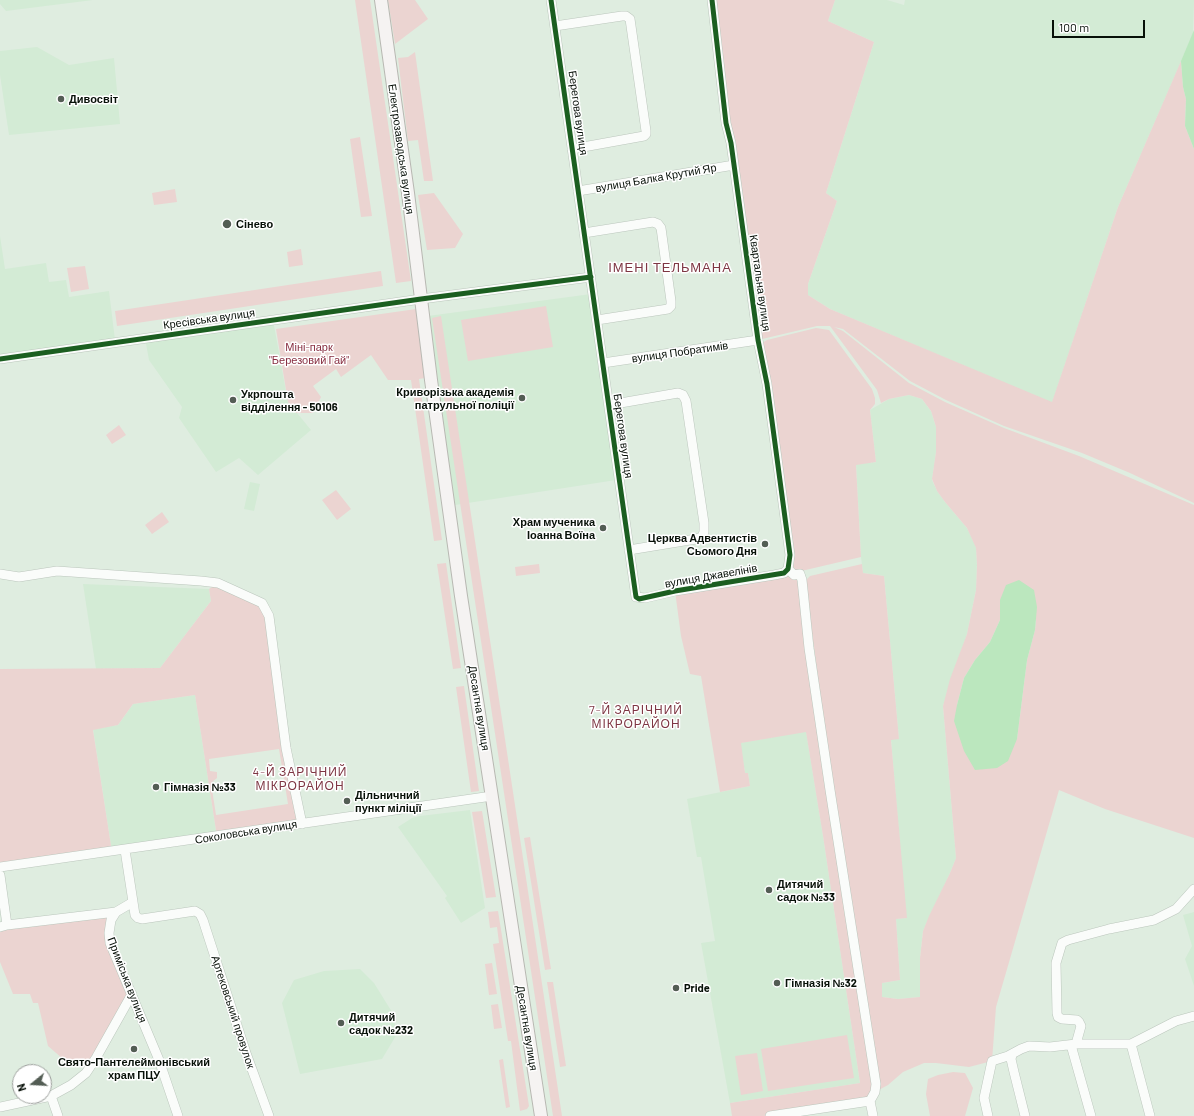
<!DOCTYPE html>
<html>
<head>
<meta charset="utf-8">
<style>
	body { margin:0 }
	#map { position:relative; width:1194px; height:1116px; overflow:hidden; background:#dfede0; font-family:Barlow,sans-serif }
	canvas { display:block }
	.north { position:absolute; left:12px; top:1064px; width:40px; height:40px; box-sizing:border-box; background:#fff; border:1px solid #9c9f9c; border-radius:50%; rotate:252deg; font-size:11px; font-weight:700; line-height:16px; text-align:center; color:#071008 }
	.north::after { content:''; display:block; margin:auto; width:14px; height:18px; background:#535d54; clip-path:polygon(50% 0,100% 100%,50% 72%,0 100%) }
	.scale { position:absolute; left:1052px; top:20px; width:93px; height:18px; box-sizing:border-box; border:2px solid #071008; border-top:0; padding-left:5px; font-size:12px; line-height:14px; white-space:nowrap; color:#071008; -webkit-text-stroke:3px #fff; paint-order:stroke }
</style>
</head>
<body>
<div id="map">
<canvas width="1194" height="1116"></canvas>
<div class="north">N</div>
<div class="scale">100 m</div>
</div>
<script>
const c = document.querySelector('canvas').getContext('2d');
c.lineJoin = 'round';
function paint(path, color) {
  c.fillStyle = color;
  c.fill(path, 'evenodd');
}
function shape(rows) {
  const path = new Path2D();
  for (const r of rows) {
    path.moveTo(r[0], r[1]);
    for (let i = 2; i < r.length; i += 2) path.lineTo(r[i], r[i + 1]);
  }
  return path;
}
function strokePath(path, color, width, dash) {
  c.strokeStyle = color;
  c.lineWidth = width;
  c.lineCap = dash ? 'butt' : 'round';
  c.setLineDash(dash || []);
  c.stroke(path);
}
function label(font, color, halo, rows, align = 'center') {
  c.font = font + ' Barlow,sans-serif';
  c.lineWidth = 3;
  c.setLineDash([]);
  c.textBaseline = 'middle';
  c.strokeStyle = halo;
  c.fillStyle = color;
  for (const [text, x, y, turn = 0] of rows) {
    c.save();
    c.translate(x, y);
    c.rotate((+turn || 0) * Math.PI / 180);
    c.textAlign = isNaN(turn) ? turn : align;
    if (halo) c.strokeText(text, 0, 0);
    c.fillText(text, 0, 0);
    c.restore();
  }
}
paint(shape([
	[0,0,93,0,6,11,0,4],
	[835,0,887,0,904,5,905,0,1194,0,1193,34,1118,207,1052,403,830,309,808,295,808,284,837,201,826,193,874,42,828,21],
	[37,47,69,65,114,58,120,124,9,135,0,75,0,51],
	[0,236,5,269,46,263,49,282,66,280,69,297,109,291,115,340,0,356],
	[591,294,616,480,455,505,428,316],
	[273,320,288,402,311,430,258,475,239,458,216,472,179,418,182,407,149,360,145,338],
	[909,395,922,399,931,411,936,427,936,452,932,480,937,491,945,502,967,528,976,547,977,565,976,590,967,634,943,706,956,858,950,873,923,931,920,958,920,997,898,999,882,997,882,983,900,980,896,919,906,918,891,739,899,739,884,576,863,573,861,557,856,464,876,462,870,410,889,399],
	[250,482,260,484,254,511,244,509],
	[83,584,209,589,211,601,160,668,96,669],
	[195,695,217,837,112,852,93,729,118,725,133,704],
	[806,731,823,836,860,1083,730,1103,701,943,715,941,701,857,697,857,687,799,750,786,748,773,745,773,740,743],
	[470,810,485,908,461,923,445,898,447,896,398,827,412,818,420,816],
	[1194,912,1194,986,1185,959,1192,946,1183,915],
	[360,969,374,983,392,1012,397,1034,382,1059,300,1074,282,1003,294,980,324,971]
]), '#d3ebd5');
paint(shape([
	[355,0,370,0,411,281,396,283],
	[388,0,415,0,428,19,395,44],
	[712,0,835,0,828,21,874,42,826,193,837,201,808,284,808,295,830,309,1052,402,1118,207,1181,61,1183,87,1186,99,1185,126,1194,149,1194,503,1130,473,1082,453,1004,426,946,400,910,381,843,329,834,327,843,331,909,383,945,402,1004,428,1079,456,1194,505,1194,838,1105,809,1059,790,996,1007,992,1061,969,1067,936,1063,924,1063,903,1072,888,1085,875,1092,870,1101,770,1116,732,1116,730,1103,860,1083,823,836,806,732,741,743,745,773,748,773,750,786,720,792,701,676,690,674,681,636,675,591,774,575,800,574,832,787,814,647,804,582,810,576,862,564,863,573,884,576,899,739,891,740,907,918,896,919,900,980,882,983,882,997,898,999,920,997,920,958,923,931,929,916,950,873,956,858,943,706,950,679,967,634,976,590,977,565,976,548,967,528,945,502,937,491,932,479,936,452,936,427,931,411,922,399,909,395,889,399,881,403,877,390,830,326,817,326,758,340],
	[1000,600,1036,620,1035,630,1027,660,1017,739,957,705,964,678,975,660,990,642,1000,620],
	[415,52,433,181,424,181,418,140,408,141,398,58,408,57],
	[360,137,372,216,361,217,350,139],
	[175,189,177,202,154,205,152,193],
	[434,193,463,234,455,248,427,250,418,195],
	[301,249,303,265,289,267,287,252],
	[85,266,89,289,71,292,67,268],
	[381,271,383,286,117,326,115,311],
	[546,306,553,347,468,361,461,320],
	[416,309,425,378,419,379,442,540,434,541,411,380,388,380,371,355,341,377,336,369,313,386,321,397,313,413,296,413,288,402,276,329],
	[441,316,562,1116,553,1116,432,318],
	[816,328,829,330,872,389,875,398,875,404,870,410,876,462,856,465,861,557,797,572,793,567,793,555,762,343,767,340],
	[119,425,126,435,112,444,106,435],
	[336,490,351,509,337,520,322,500],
	[162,512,169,522,152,534,145,525],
	[446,563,461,668,453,669,437,564],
	[539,564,540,573,516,576,515,567],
	[218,583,262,603,302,824,217,837,195,695,133,704,118,725,93,730,112,852,0,867,0,669,160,668,211,601,209,589],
	[279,749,288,804,216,815,211,783,217,778,217,772,210,771,209,759],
	[464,686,479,791,471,792,456,687],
	[482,811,496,897,486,898,472,812],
	[530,837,551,969,545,970,524,838],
	[498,911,529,1106,527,1109,520,1111,511,1041,508,1041,493,944,499,943,497,927,490,928,488,912],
	[116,912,109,933,132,994,96,1058,70,1065,48,1046,38,1003,33,1003,30,994,13,994,0,962,0,927],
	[492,963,497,994,489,995,485,964],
	[547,982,553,982,566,1066,560,1067],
	[498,1004,502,1028,494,1029,491,1005],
	[847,1035,854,1078,768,1091,761,1049],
	[757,1053,763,1091,741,1095,735,1056],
	[503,1059,510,1107,506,1108,499,1060],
	[953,1072,965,1073,973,1088,965,1116,930,1116,926,1094,928,1079,938,1075]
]), '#ebd4d1');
paint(shape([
	[1194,30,1194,149,1185,126,1186,99,1183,87,1181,61],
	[1019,580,1034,590,1037,607,1035,630,1027,660,1017,739,1008,761,997,768,975,770,964,751,954,721,957,705,964,678,975,660,990,642,1000,620,1000,600,1006,585]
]), '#bbe7be');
const minor = shape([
	[551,0,636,597,645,598,675,591,774,575,784,573,788,569],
	[712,0,726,123,731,143,758,340,767,384,790,555,788,569],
	[555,26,622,16,626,16,630,19,646,131,646,134,644,136,572,149],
	[578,191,734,165],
	[584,233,653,222,658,224,661,228,671,301,671,306,668,309,597,320],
	[0,359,421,299,591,277],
	[603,363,758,340],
	[609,405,678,393,683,395,686,401,704,523,704,532,702,537,696,539,629,550],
	[788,569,794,575,800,574,802,580,809,648,830,790,876,1084,875,1092,870,1101],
	[0,574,19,577,57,571,201,581,218,583,262,603,269,616,286,748,302,824],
	[125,850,133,902,116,912,111,920,109,933,110,943,159,1060,178,1116],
	[0,867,492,796],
	[0,875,7,925],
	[133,902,135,915,138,918,142,919,195,911,200,914,203,920,246,1053,269,1116],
	[0,927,7,925,116,912],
	[1076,1044,1081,1026,1079,1022,1077,1020,1062,1019,1058,1017,1057,1013,1056,963,1062,943,1068,940,1109,929,1154,920,1176,909,1194,889],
	[1131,1044,1150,1116],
	[1071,1045,1091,1116],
	[1012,1055,1011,1059,1014,1072,1025,1116],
	[51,1096,58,1116],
	[870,1101,873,1116],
	[0,1107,51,1096,71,1085,86,1073,96,1058,132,994],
	[770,1116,870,1101],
	[988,1116,984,1098,992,1061,1008,1056,1021,1049,1029,1046,1050,1047,1076,1044,1131,1044,1176,1021,1194,1016]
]);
const major = shape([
	[381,0,408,193,431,380,461,596,541,1116]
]);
strokePath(minor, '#bbc6bc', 10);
strokePath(major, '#b8b8b2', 14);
strokePath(minor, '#fafcfa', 9);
strokePath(major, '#f5f3f2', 12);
strokePath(shape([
	[551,0,636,597,639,599,675,591,784,573,788,569,790,555,767,384,758,340,731,143,726,123,712,0],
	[0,359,421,299,591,277]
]), '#1b5e20', 5);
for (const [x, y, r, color] of [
	[61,99,4,"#535d54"],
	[227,224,5,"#535d54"],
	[522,398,4,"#535d54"],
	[233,400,4,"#535d54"],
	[603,528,4,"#535d54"],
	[765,544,4,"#535d54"],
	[156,787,4,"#535d54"],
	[347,801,4,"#535d54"],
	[769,890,4,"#535d54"],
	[777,983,4,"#535d54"],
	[676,988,4,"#535d54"],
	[341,1023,4,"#535d54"],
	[134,1049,4,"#535d54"]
]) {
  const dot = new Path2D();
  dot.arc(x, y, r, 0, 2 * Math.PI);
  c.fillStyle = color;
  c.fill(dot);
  strokePath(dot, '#fff', 1.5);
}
label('bold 11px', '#071008', '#fff', [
	["Дивосвіт",69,99],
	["Сінево",236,224],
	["Криворізька академія",514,392,"right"],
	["патрульної поліції",514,405,"right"],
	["Укрпошта",241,394],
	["відділення - 50106",241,407],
	["Храм мученика",595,522,"right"],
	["Іоанна Воїна",595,535,"right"],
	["Церква Адвентистів",757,538,"right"],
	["Сьомого Дня",757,551,"right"],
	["Гімназія №33",164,787],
	["Дільничний",355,795],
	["пункт міліції",355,808],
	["Дитячий",777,884],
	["садок №33",777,897],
	["Гімназія №32",785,983],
	["Pride",684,988],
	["Дитячий",349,1017],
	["садок №232",349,1030],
	["Свято-Пантелеймонівський",134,1062,"center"],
	["храм ПЦУ",134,1075,"center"]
], 'left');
label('11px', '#071008', '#fff', [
	["Берегова вулиця",578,113,82],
	["Електрозаводська вулиця",401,149,82],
	["вулиця Балка Крутий Яр",656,178,-10],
	["Квартальна вулиця",760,283,82],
	["Кресівська вулиця",209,319,-8],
	["вулиця Побратимів",680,352,-8],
	["Берегова вулиця",623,436,82],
	["вулиця Джавелінів",711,576,-10],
	["Десантна вулиця",479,708,81],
	["Соколовська вулиця",246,832,-9],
	["Приміська вулиця",127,980,69],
	["Артековський провулок",233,1012,72],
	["Десантна вулиця",527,1028,81]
]);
label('11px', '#872e41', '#fff', [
	["Міні-парк",309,347],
	["\"Березовий Гай\"",309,360]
]);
c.letterSpacing = '1px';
label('12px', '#7e3643', '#fff', [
	["7-Й ЗАРІЧНИЙ",636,710],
	["МІКРОРАЙОН",636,724],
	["4-Й ЗАРІЧНИЙ",300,772],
	["МІКРОРАЙОН",300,786]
]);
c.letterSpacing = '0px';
c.letterSpacing = '1px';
label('13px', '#7e3643', '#fff', [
	["ІМЕНІ ТЕЛЬМАНА",670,268]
]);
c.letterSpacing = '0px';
</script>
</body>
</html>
